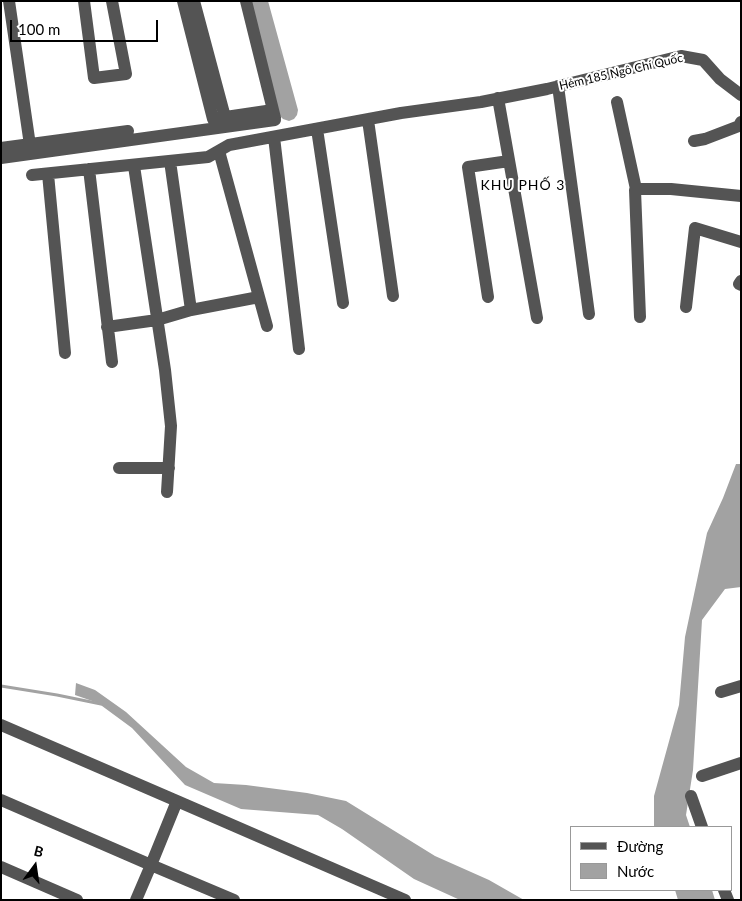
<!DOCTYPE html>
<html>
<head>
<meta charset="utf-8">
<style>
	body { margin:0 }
	#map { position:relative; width:742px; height:901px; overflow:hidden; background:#fff; font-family:Lato,sans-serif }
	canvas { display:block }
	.frame { position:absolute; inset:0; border:2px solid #000; pointer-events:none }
	.legend { position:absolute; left:570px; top:826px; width:162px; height:65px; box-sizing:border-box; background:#fff; border:1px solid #999; margin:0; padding:6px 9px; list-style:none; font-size:15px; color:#000 }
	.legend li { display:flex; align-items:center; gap:10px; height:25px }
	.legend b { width:25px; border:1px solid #999 }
	.north { position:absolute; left:10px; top:841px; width:50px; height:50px; -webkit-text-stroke:4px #fff; paint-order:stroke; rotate:14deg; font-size:14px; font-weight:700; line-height:20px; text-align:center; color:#000 }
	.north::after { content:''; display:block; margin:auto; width:18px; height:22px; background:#000; clip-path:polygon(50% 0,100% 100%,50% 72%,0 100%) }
	.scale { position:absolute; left:10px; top:20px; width:148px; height:22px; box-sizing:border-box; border:2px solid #000; border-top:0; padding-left:6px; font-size:15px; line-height:18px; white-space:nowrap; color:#000; -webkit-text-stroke:4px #fff; paint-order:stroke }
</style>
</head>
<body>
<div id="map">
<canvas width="742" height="901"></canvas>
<div class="frame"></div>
<ul class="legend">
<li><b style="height:6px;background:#545454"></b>Đường</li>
<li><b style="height:14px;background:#a2a2a2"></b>Nước</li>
</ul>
<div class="north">B</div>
<div class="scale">100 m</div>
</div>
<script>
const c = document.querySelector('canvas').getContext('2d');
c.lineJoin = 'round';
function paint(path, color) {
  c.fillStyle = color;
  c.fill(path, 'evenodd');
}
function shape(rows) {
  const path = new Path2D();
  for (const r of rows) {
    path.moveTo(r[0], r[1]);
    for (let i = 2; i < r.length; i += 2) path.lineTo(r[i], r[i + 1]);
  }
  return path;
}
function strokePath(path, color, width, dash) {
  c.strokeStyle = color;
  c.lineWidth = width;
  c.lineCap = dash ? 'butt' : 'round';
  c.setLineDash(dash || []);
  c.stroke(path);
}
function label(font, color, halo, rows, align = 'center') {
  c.font = font + ' Lato,sans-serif';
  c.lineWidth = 4;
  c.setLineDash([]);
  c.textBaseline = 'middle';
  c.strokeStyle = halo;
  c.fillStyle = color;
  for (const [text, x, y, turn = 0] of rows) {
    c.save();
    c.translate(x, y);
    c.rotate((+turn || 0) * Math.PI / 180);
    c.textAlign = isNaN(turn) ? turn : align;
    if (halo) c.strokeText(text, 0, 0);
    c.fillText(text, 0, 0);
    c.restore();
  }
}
paint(shape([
	[250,1,268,1,298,110,297,115,294,119,289,121,283,119,279,115],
	[736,464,741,464,741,587,725,589,702,620,693,770,686,815,690,827,654,827,654,796,679,705,685,637,707,533,723,498],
	[76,683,95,690,126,712,186,767,214,783,246,785,307,793,346,801,435,856,489,880,524,900,460,900,414,879,342,829,318,815,241,809,185,785,132,728,98,703,75,695],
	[675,890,712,890,715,900,678,900]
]), '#a2a2a2');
strokePath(shape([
	[1,686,57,695,101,704]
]), '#a2a2a2', 3);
strokePath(shape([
	[9,1,31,152],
	[84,1,94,78,126,74,112,1],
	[183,1,213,119],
	[194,1,225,117],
	[246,1,275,118],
	[558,86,589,314],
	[498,98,537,318],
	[617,102,636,189],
	[219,118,273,110],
	[368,120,393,296],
	[317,129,343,303],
	[274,137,299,349],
	[694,141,705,139,739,126,741,122],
	[1,148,128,131],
	[219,151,267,326],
	[1,158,275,120],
	[170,161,191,310],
	[134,166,165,370,171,426,167,492],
	[89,169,112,362],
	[48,174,65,353],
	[32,175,208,157,229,145,401,113,481,102,547,89,681,56,703,60,720,79,741,95],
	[741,281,739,284,741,285],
	[488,297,468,167,509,161],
	[686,307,695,228,741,242],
	[640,317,635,190,636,189,671,189,741,196],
	[107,327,157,320,191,310,259,297],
	[119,468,169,468],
	[721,692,741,686],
	[1,725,177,801],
	[702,776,741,763],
	[691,796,702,827],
	[1,800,151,865,136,900],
	[1,867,77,900],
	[724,890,728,900],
	[234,900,151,865,177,801,405,900]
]), '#545454', 12);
label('12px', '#000', '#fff', [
	["Hẻm 185 Ngô Chí Quốc",621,72,-13]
]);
c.letterSpacing = '1px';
label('14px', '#000', '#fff', [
	["KHU PHỐ 3",523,185]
]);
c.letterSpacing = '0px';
</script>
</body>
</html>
